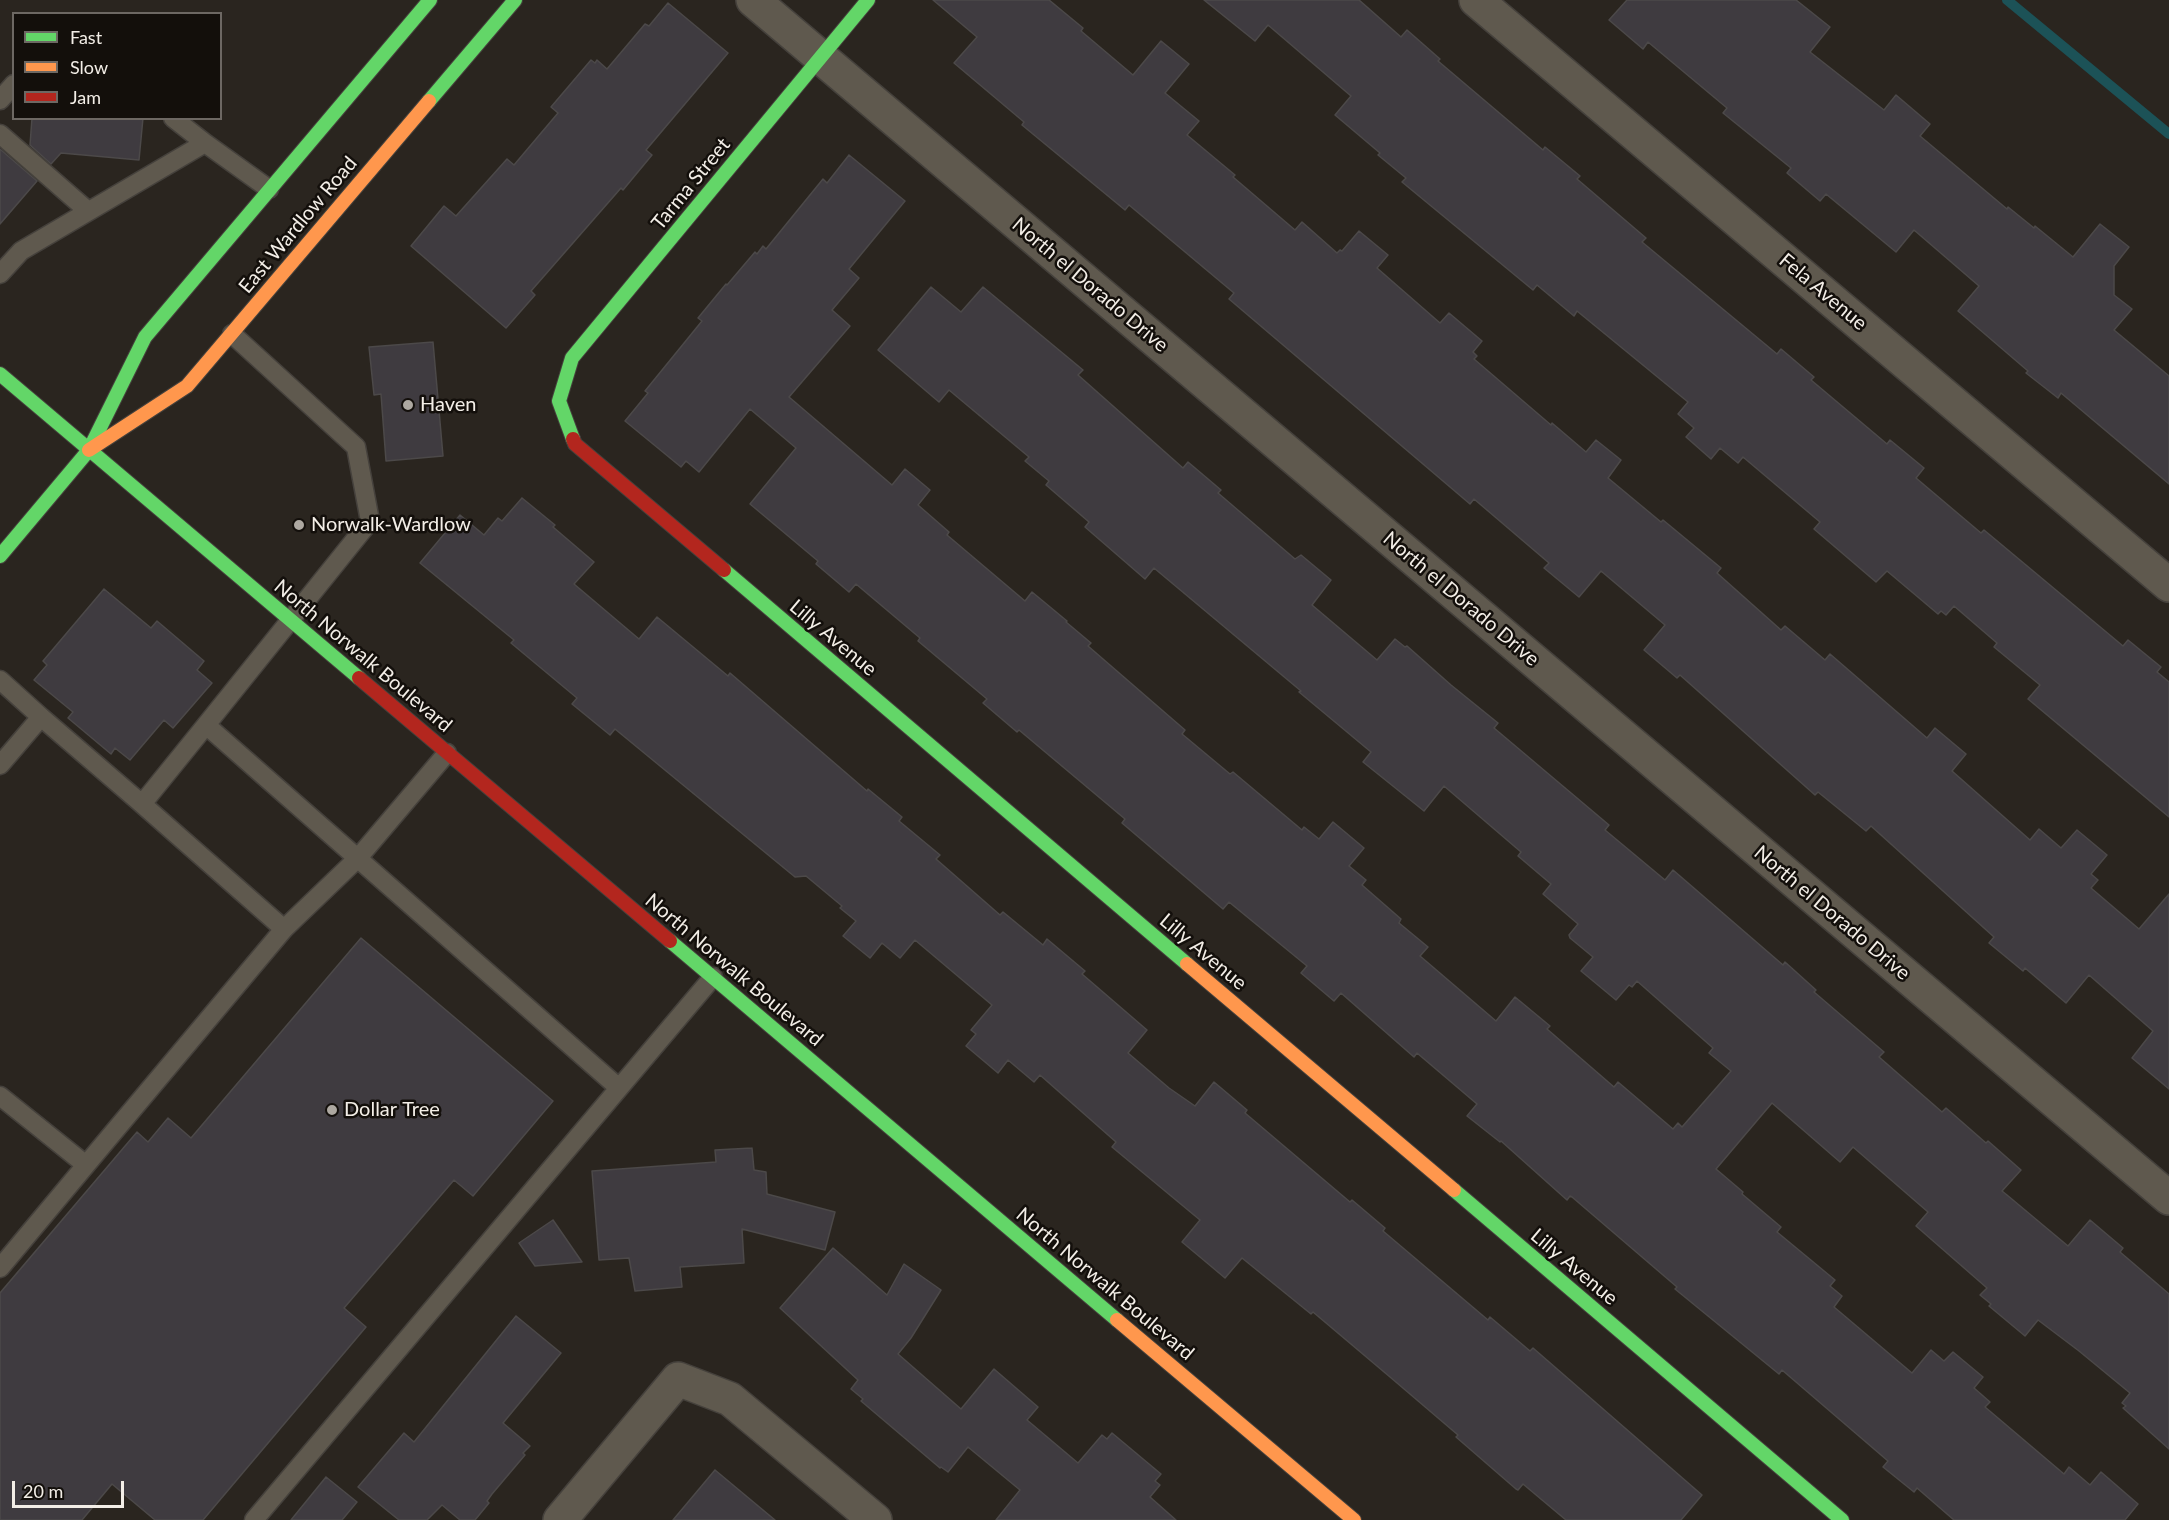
<!DOCTYPE html>
<html>
<head>
<meta charset="utf-8">
<style>
	body { margin:0 }
	#map { position:relative; width:2169px; height:1520px; overflow:hidden; background:#2a251f; font-family:Lato,sans-serif }
	canvas { display:block }
	.legend { position:absolute; left:12px; top:12px; width:210px; height:108px; box-sizing:border-box; background:#130f0b; border:2px solid #6d6863; margin:0; padding:8px 10px; list-style:none; font-size:18px; color:#f3eee7 }
	.legend li { display:flex; align-items:center; gap:12px; height:30px }
	.legend b { width:30px; border:2px solid #6d6863 }
	.scale { position:absolute; left:12px; top:1481px; width:112px; height:27px; box-sizing:border-box; border:3px solid #f3eee7; border-top:0; padding-left:8px; font-size:18px; line-height:21px; white-space:nowrap; color:#f3eee7; -webkit-text-stroke:4px #130f0b; paint-order:stroke }
</style>
</head>
<body>
<div id="map">
<canvas width="2169" height="1520"></canvas>
<ul class="legend">
<li><b style="height:8px;background:#63d668"></b>Fast</li>
<li><b style="height:8px;background:#ff974d"></b>Slow</li>
<li><b style="height:8px;background:#b3261e"></b>Jam</li>
</ul>
<div class="scale">20 m</div>
</div>
<script>
const c = document.querySelector('canvas').getContext('2d');
c.lineJoin = 'round';
function shape(rows) {
  const path = new Path2D();
  for (const r of rows) {
    path.moveTo(r[0], r[1]);
    for (let i = 2; i < r.length; i += 2) path.lineTo(r[i], r[i + 1]);
  }
  return path;
}
function strokePath(path, color, width, dash) {
  c.strokeStyle = color;
  c.lineWidth = width;
  c.lineCap = dash ? 'butt' : 'round';
  c.setLineDash(dash || []);
  c.stroke(path);
}
function paint(path, color) {
  c.fillStyle = color;
  c.fill(path, 'evenodd');
}
function label(font, color, halo, rows, align = 'center') {
  c.font = font + ' Lato,sans-serif';
  c.lineWidth = 5;
  c.setLineDash([]);
  c.textBaseline = 'middle';
  c.strokeStyle = halo;
  c.fillStyle = color;
  for (const [text, x, y, turn = 0] of rows) {
    c.save();
    c.translate(x, y);
    c.rotate((+turn || 0) * Math.PI / 180);
    c.textAlign = isNaN(turn) ? turn : align;
    if (halo) c.strokeText(text, 0, 0);
    c.fillText(text, 0, 0);
    c.restore();
  }
}
strokePath(shape([
	[2007,0,2169,134]
]), '#1c5257', 10);
const building = shape([
	[933,0,1049,0,1083,28,1081,31,1133,75,1161,41,1189,64,1165,93,1199,121,1187,135,1235,175,1233,177,1295,230,1302,222,1337,253,1340,250,1342,251,1359,231,1388,255,1377,268,1440,323,1449,313,1482,341,1473,352,1477,356,1474,359,1551,425,1552,423,1586,452,1596,440,1621,460,1608,478,1661,522,1663,520,1721,568,1717,573,1781,630,1785,626,1825,660,1830,654,1927,738,1935,728,1966,754,1952,771,2030,840,2039,829,2061,848,2077,830,2107,855,2091,874,2098,880,2091,888,2139,929,2169,894,2169,1089,2132,1058,2153,1031,2089,975,2066,1003,2025,968,2023,971,1989,943,1994,937,1871,826,1866,831,1818,792,1815,795,1680,675,1677,678,1644,650,1665,625,1601,571,1579,597,1544,568,1549,563,1474,499,1470,504,1229,299,1234,293,1129,205,1125,210,1022,125,1024,122,954,63,977,37,933,0],
	[1204,0,1359,0,1401,37,1407,30,1440,59,1438,61,1543,150,1545,147,1580,176,1577,179,1646,238,1642,242,1777,354,1781,349,1814,377,1811,380,1887,444,1890,440,1924,468,1916,478,1981,533,1984,530,2123,646,2128,640,2161,667,2157,672,2169,682,2169,817,2028,699,2040,685,1994,647,1997,643,1954,606,1946,615,1941,611,1938,614,1887,571,1876,582,1814,529,1820,522,1743,457,1738,463,1720,448,1711,459,1686,437,1694,428,1678,414,1688,402,1577,311,1574,316,1537,285,1533,290,1402,182,1406,178,1378,155,1380,153,1335,115,1351,96,1268,25,1255,41,1204,0],
	[1627,0,1796,0,1830,27,1810,52,1884,110,1896,95,1930,124,1920,136,2007,209,2008,207,2034,228,2035,226,2073,257,2100,224,2129,247,2114,266,2114,295,2132,309,2114,330,2169,376,2169,484,2061,393,2058,398,2026,373,2028,371,1958,311,1979,286,1914,230,1896,252,1826,194,1820,201,1787,173,1791,168,1723,113,1727,108,1648,42,1643,49,1609,20,1627,0],
	[668,3,728,53,646,150,652,155,623,190,621,188,531,291,535,295,506,328,411,246,444,206,456,216,507,159,514,165,558,113,551,107,591,60,595,63,597,60,607,69,645,24,649,26,668,3],
	[32,118,143,118,139,160,61,153,51,164,30,145,32,118],
	[0,149,37,181,0,224,0,149],
	[849,155,905,201,849,269,859,278,832,310,850,326,789,397,892,485,905,469,930,490,918,505,949,532,947,535,1025,601,1032,592,1067,621,1066,622,1091,643,1088,646,1185,730,1182,734,1230,774,1233,772,1302,830,1304,827,1319,839,1333,822,1364,848,1349,866,1366,880,1362,885,1401,919,1399,923,1428,947,1420,956,1496,1021,1515,997,1550,1026,1547,1029,1614,1087,1618,1082,1673,1129,1678,1123,1682,1127,1731,1071,1709,1053,1713,1048,1637,981,1632,987,1629,985,1616,1000,1581,971,1593,957,1570,938,1569,935,1578,924,1543,894,1551,884,1518,856,1521,852,1444,786,1424,811,1363,762,1371,752,1299,692,1301,691,1154,568,1145,579,1085,527,1089,522,1046,485,1049,481,1025,461,1029,457,949,390,939,402,878,350,931,287,961,312,983,287,1083,370,1078,375,1183,468,1188,462,1221,490,1218,493,1295,559,1301,555,1331,580,1312,605,1377,660,1395,639,1405,647,1407,646,1451,685,1498,723,1494,728,1609,825,1605,830,1665,880,1673,870,1783,965,1785,962,1816,990,1814,992,1884,1052,1879,1057,1942,1112,1946,1108,1986,1143,1988,1141,2021,1170,2002,1191,2007,1195,2068,1246,2090,1220,2123,1248,2120,1252,2169,1294,2169,1449,2123,1408,2126,1406,2122,1403,2130,1393,2079,1351,2038,1320,2025,1336,1989,1306,1991,1304,1980,1295,1987,1288,1916,1226,1928,1212,1853,1147,1840,1162,1772,1103,1716,1169,1743,1192,1742,1194,1781,1227,1777,1232,1835,1280,1830,1286,1842,1296,1834,1307,1912,1373,1931,1350,1944,1361,1953,1352,1983,1377,1974,1388,1990,1402,1985,1407,2064,1474,2069,1467,2090,1485,2101,1472,2138,1504,2125,1520,1954,1520,1917,1488,1914,1492,1883,1467,1888,1461,1782,1370,1779,1374,1675,1289,1677,1287,1572,1197,1570,1196,1567,1200,1501,1141,1500,1142,1467,1116,1477,1104,1417,1053,1414,1057,1341,993,1334,1001,1301,973,1307,966,1229,902,1223,909,1122,823,1125,819,1019,730,1017,732,983,703,987,699,918,641,920,638,856,584,849,592,816,564,818,561,750,504,796,448,750,409,699,472,686,461,681,467,625,421,648,393,645,391,702,321,698,318,726,284,727,285,755,252,757,254,763,246,766,249,823,179,827,183,849,155],
	[433,342,443,456,386,461,381,394,374,395,369,347,433,342],
	[522,498,555,525,553,527,594,562,574,584,639,639,657,617,728,676,730,673,867,791,868,789,902,817,899,821,940,855,936,859,1000,915,1003,912,1043,945,1047,939,1085,971,1082,974,1147,1030,1128,1053,1169,1088,1195,1106,1214,1082,1247,1110,1245,1113,1350,1202,1352,1200,1385,1228,1383,1231,1488,1320,1490,1317,1530,1351,1533,1348,1702,1495,1681,1520,1566,1520,1523,1484,1518,1490,1516,1489,1456,1437,1458,1435,1390,1377,1313,1312,1311,1314,1242,1258,1225,1278,1200,1257,1182,1242,1200,1220,1112,1147,1116,1142,1040,1075,1034,1082,1008,1060,998,1073,966,1046,976,1034,971,1030,992,1005,915,940,900,958,882,943,870,958,843,936,856,921,840,908,842,906,806,876,795,877,615,729,610,735,572,704,577,698,511,643,514,640,420,563,460,515,484,535,498,518,502,521,522,498],
	[104,589,151,628,157,621,204,661,197,670,212,683,173,728,164,720,130,760,115,748,111,754,68,718,73,712,34,680,47,665,43,661,104,589],
	[361,938,553,1101,473,1196,454,1180,344,1308,366,1327,203,1520,155,1520,112,1484,82,1520,0,1520,0,1293,137,1132,148,1142,168,1118,191,1138,361,938],
	[752,1148,754,1170,766,1172,767,1194,835,1212,825,1250,742,1229,744,1263,680,1267,682,1287,635,1291,629,1258,599,1260,592,1171,716,1162,715,1150,752,1148],
	[553,1220,582,1262,535,1266,519,1243,553,1220],
	[833,1248,887,1295,904,1264,941,1290,911,1338,898,1354,961,1409,994,1369,1038,1407,1027,1420,1078,1463,1102,1435,1107,1439,1112,1433,1161,1474,1155,1481,1160,1485,1150,1497,1176,1520,996,1520,1020,1490,968,1447,948,1472,941,1467,940,1468,861,1401,863,1399,851,1389,858,1380,780,1308,833,1248],
	[516,1316,561,1353,503,1423,530,1446,523,1453,525,1455,492,1494,487,1501,489,1503,475,1520,460,1520,442,1505,427,1520,399,1520,358,1487,404,1433,414,1442,516,1316],
	[715,1470,775,1520,673,1520,715,1470],
	[326,1477,357,1502,342,1520,291,1520,326,1477]
]);
paint(building, '#3f3b40');
strokePath(building, '#4c4949', 1.5);
const lane = shape([
	[0,100,14,84],
	[173,118,205,143],
	[0,134,88,211],
	[0,274,21,251,205,143,269,189],
	[0,680,41,717],
	[206,725,370,521,356,447,232,334],
	[0,765,41,717,142,804,206,725,619,1088],
	[284,929,358,858,447,753],
	[0,1096,86,1165,0,1268],
	[86,1165,284,929,142,804],
	[254,1520,713,977]
]);
const street = shape([
	[753,0,2169,1198],
	[1476,0,2169,585],
	[560,1520,678,1379,730,1399,875,1520]
]);
const fast = shape([
	[429,101,515,0],
	[0,374,359,678],
	[573,439,559,401,572,358,868,0],
	[89,450,145,337,430,0],
	[0,556,89,450],
	[724,570,1187,964],
	[670,941,1117,1320],
	[1454,1190,1842,1520]
]);
const slow = shape([
	[89,450,187,386,429,101],
	[1187,964,1454,1190],
	[1117,1320,1354,1520]
]);
const jam = shape([
	[573,439,575,444,724,570],
	[359,678,670,941]
]);
strokePath(lane, '#45413c', 21);
strokePath(street, '#45413c', 36);
strokePath(fast, '#45413c', 16);
strokePath(slow, '#45413c', 16);
strokePath(jam, '#45413c', 16);
strokePath(lane, '#5f594e', 18);
strokePath(street, '#5f594e', 33);
strokePath(fast, '#63d668', 14);
strokePath(slow, '#ff974d', 14);
strokePath(jam, '#b3261e', 14);
for (const [x, y, r, color] of [
	[408,405,6,"#ada8a1"],
	[299,525,6,"#ada8a1"],
	[332,1110,6,"#ada8a1"]
]) {
  const dot = new Path2D();
  dot.arc(x, y, r, 0, 2 * Math.PI);
  c.fillStyle = color;
  c.fill(dot);
  strokePath(dot, '#130f0b', 2);
}
label('20px', '#f3eee7', '#130f0b', [
	["Tarma Street",691,184,-51],
	["East Wardlow Road",298,225,-50],
	["North el Dorado Drive",1090,285,40],
	["Fela Avenue",1823,292,40],
	["North el Dorado Drive",1461,599,40],
	["Lilly Avenue",833,638,40],
	["North Norwalk Boulevard",363,656,40],
	["North el Dorado Drive",1832,913,40],
	["Lilly Avenue",1203,952,40],
	["North Norwalk Boulevard",734,970,40],
	["Lilly Avenue",1574,1267,40],
	["North Norwalk Boulevard",1105,1284,40]
]);
label('20px', '#f3eee7', '#130f0b', [
	["Haven",420,405],
	["Norwalk-Wardlow",311,525],
	["Dollar Tree",344,1110]
], 'left');
</script>
</body>
</html>
